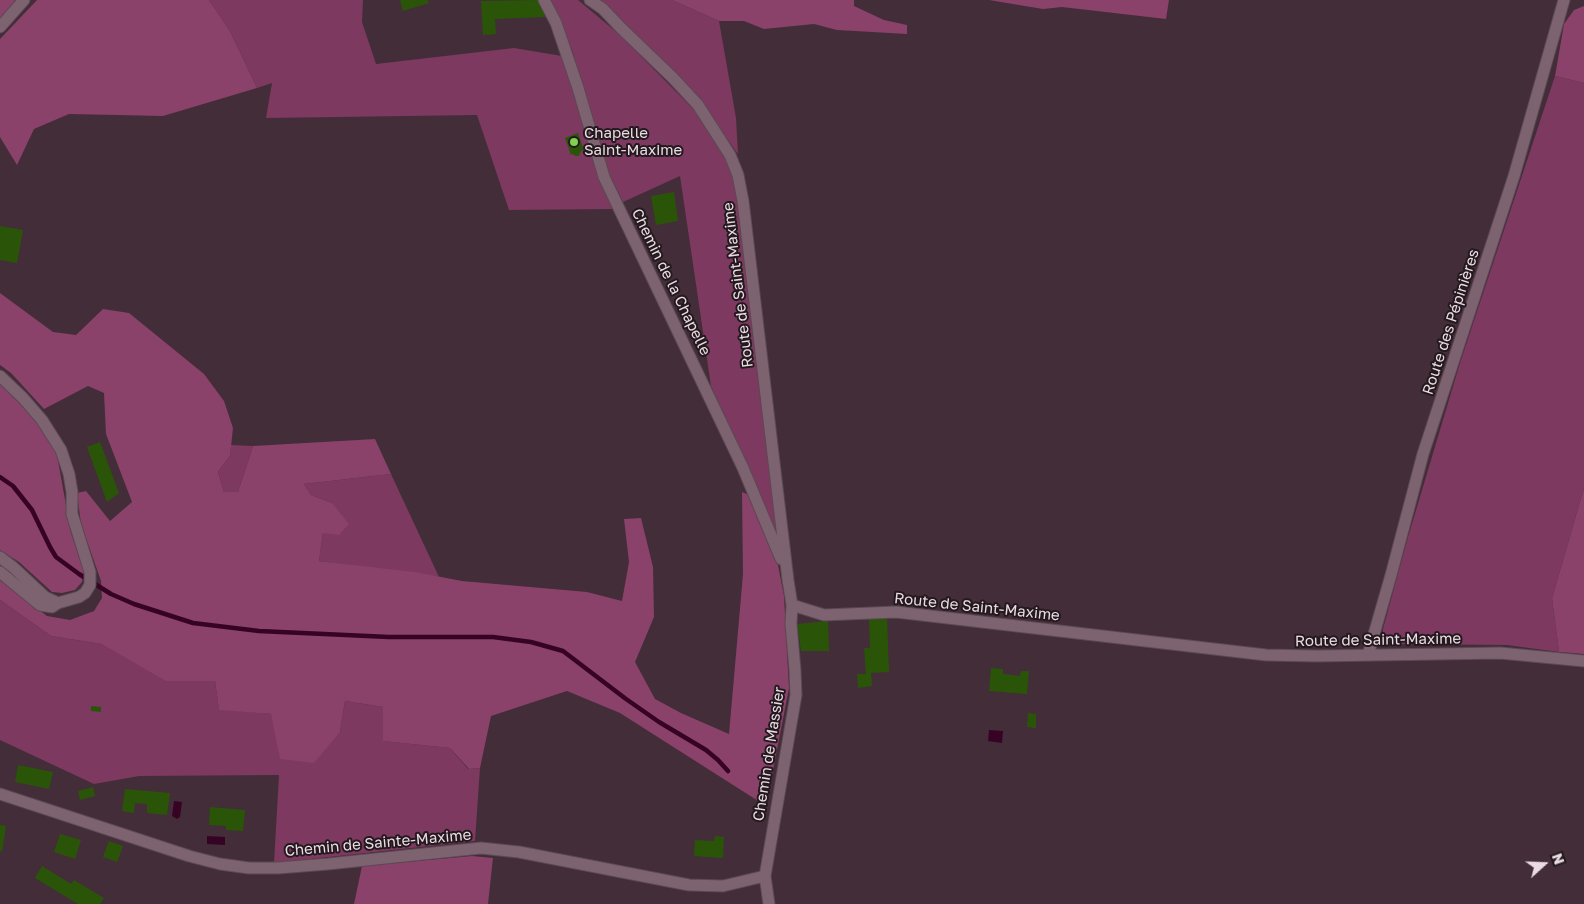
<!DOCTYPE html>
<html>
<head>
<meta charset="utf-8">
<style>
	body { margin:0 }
	#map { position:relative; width:1584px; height:904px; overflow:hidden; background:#432d38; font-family:"Golos Text",sans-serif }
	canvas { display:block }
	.north { position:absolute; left:1519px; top:839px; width:50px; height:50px; -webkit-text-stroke:4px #23191e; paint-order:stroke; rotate:70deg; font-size:14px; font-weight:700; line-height:20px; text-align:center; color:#ebdce3 }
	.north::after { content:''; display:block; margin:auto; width:18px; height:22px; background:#ebdce3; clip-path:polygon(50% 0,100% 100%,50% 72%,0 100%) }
</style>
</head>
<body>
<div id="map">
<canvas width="1584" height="904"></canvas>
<div class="north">N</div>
</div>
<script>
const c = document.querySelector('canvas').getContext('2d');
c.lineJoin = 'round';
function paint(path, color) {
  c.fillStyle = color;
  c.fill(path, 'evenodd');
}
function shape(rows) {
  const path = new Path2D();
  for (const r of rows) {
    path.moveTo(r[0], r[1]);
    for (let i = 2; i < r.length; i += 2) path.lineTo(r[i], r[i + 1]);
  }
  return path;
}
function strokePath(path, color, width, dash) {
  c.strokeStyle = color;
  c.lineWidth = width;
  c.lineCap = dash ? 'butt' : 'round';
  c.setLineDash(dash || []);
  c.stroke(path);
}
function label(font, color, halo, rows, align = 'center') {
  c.font = font + ' "Golos Text",sans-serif';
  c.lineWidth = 4;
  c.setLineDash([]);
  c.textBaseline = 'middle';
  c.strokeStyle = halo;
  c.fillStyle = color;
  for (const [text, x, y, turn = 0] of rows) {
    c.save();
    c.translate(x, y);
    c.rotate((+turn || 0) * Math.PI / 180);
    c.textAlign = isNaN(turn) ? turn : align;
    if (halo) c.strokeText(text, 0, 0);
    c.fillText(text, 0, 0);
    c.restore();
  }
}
paint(shape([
	[209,0,363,0,362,22,376,64,514,48,562,56,595,163,613,209,509,210,477,115,266,118,272,83,257,88,230,31],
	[550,0,578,0,620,35,701,117,726,154,740,204,780,546,711,386,680,176,623,202,604,163,572,50,557,13],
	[598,0,672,0,719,21,736,118,738,154,698,99],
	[1555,76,1580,82,1584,82,1584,488,1552,598,1559,652,1507,645,1396,644,1388,641,1383,636,1383,629,1408,537,1460,363],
	[231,445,253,446,238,492,224,492,218,472,230,456],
	[391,474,439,577,319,561,323,533,332,503,311,495,304,484],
	[0,600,51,636,101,644,166,680,215,681,219,709,271,714,340,732,345,701,383,707,384,741,450,748,468,769,480,768,475,841,274,863,279,775,139,776,94,784,0,740]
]), '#7d395f');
paint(shape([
	[0,0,21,0,0,20],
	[37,0,209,0,230,31,257,88,163,116,69,114,34,129,17,165,0,137,0,39],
	[672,0,854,0,854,6,884,20,907,25,907,34,837,30,814,24,764,29,744,21,719,21],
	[989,0,1169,0,1166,19,1062,7,1043,9],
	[1584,6,1584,82,1580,82,1555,76,1564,24,1574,10],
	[0,293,53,332,76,335,103,309,129,313,204,374,224,401,233,428,230,456,218,472,224,492,238,492,253,446,375,439,391,474,304,484,311,495,332,503,349,524,339,535,323,533,319,561,415,572,462,581,587,592,622,601,629,562,624,519,641,518,653,567,654,617,635,662,655,699,681,713,729,734,743,574,742,492,749,495,778,565,784,596,789,688,766,806,620,713,567,691,491,716,480,768,469,769,450,748,383,741,383,707,345,701,340,732,314,763,280,759,271,714,219,710,215,681,166,681,101,644,51,636,0,600,0,580,47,616,70,620,94,611,102,598,101,581,81,524,77,493,86,491,110,521,132,502,106,434,104,393,88,386,44,409,11,373,0,365],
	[0,382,26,407,48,436,57,455,71,533,84,571,82,582,75,590,62,593,52,592,19,562,0,550],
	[1584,488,1584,654,1559,652,1552,598],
	[472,856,493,858,488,904,354,904,362,866]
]), '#8a416a');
paint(shape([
	[989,730,1003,731,1002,743,988,741],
	[174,801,182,802,180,817,177,819,172,816],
	[207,836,225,837,225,845,207,844]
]), '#370324');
strokePath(shape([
	[0,477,13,486,32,510,50,547,56,557,79,574,111,594,134,604,193,623,259,631,389,637,493,637,531,642,563,651,626,699,659,722,706,750,718,760,728,771]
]), '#370324', 4.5);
paint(shape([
	[400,0,428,0,429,3,403,11],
	[539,0,539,5,544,6,545,17,495,19,496,34,483,35,481,1],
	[578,133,584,150,581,151,579,156,575,156,573,154,571,155,565,138],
	[674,192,678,221,656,225,651,196],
	[0,226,23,230,17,263,0,260],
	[100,442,119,493,107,502,87,447],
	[887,616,889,672,871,673,872,686,858,688,857,674,866,674,864,648,870,648,869,618],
	[828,621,829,651,801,651,797,624],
	[991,668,1003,669,1003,674,1020,676,1021,671,1029,671,1027,694,989,691],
	[91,706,101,707,101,712,91,711],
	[1028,713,1036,714,1036,728,1027,727],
	[18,765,53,772,49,789,15,782],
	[93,787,95,796,80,800,78,791],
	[125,789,170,793,167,815,147,813,147,804,135,803,134,813,122,811],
	[210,807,245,810,243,831,226,830,226,826,209,825],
	[0,825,6,826,2,852,0,851],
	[60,834,81,840,75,859,54,852],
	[715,836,724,837,723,858,694,856,695,840,714,841],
	[109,841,123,846,117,862,103,857],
	[42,866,71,884,74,880,104,898,100,904,78,904,35,878]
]), '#2a5509');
const minor = shape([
	[544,0,556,23,578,88,604,177,743,468,781,559],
	[590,0,603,9,621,28,673,78,698,105,730,155,738,175,743,201,788,580,792,605,824,615,896,612,1266,655,1317,656,1500,653,1584,661],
	[0,27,24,0],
	[0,376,23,398,42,420,61,450,69,474,72,492,72,514,90,572,90,585,85,593,79,597,58,603,52,607,40,605,0,572],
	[0,557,13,567,45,597,58,603],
	[1368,655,1391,575,1423,454,1514,176,1564,0],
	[0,794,189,856,220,864,249,868,278,868,328,864,481,848,519,852,689,885,723,886,765,876],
	[769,904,765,876,796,695,795,670,791,624,792,605]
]);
strokePath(minor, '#5b4953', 13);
strokePath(minor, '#7d6370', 11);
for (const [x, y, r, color] of [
	[574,142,5,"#80d051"]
]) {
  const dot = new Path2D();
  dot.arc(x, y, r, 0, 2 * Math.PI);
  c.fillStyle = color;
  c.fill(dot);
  strokePath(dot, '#23191e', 2);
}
label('15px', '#ebdce3', '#23191e', [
	["Chapelle",584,133],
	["Saint-Maxime",584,150]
], 'left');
label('15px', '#ebdce3', '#23191e', [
	["Chemin de la Chapelle",671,282,64],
	["Route de Saint-Maxime",738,285,-97],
	["Route des Pépinières",1451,322,-72],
	["Route de Saint-Maxime",977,607,6],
	["Route de Saint-Maxime",1378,640,-1],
	["Chemin de Massier",769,754,-81],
	["Chemin de Sainte-Maxime",378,843,-5]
]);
</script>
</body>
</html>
